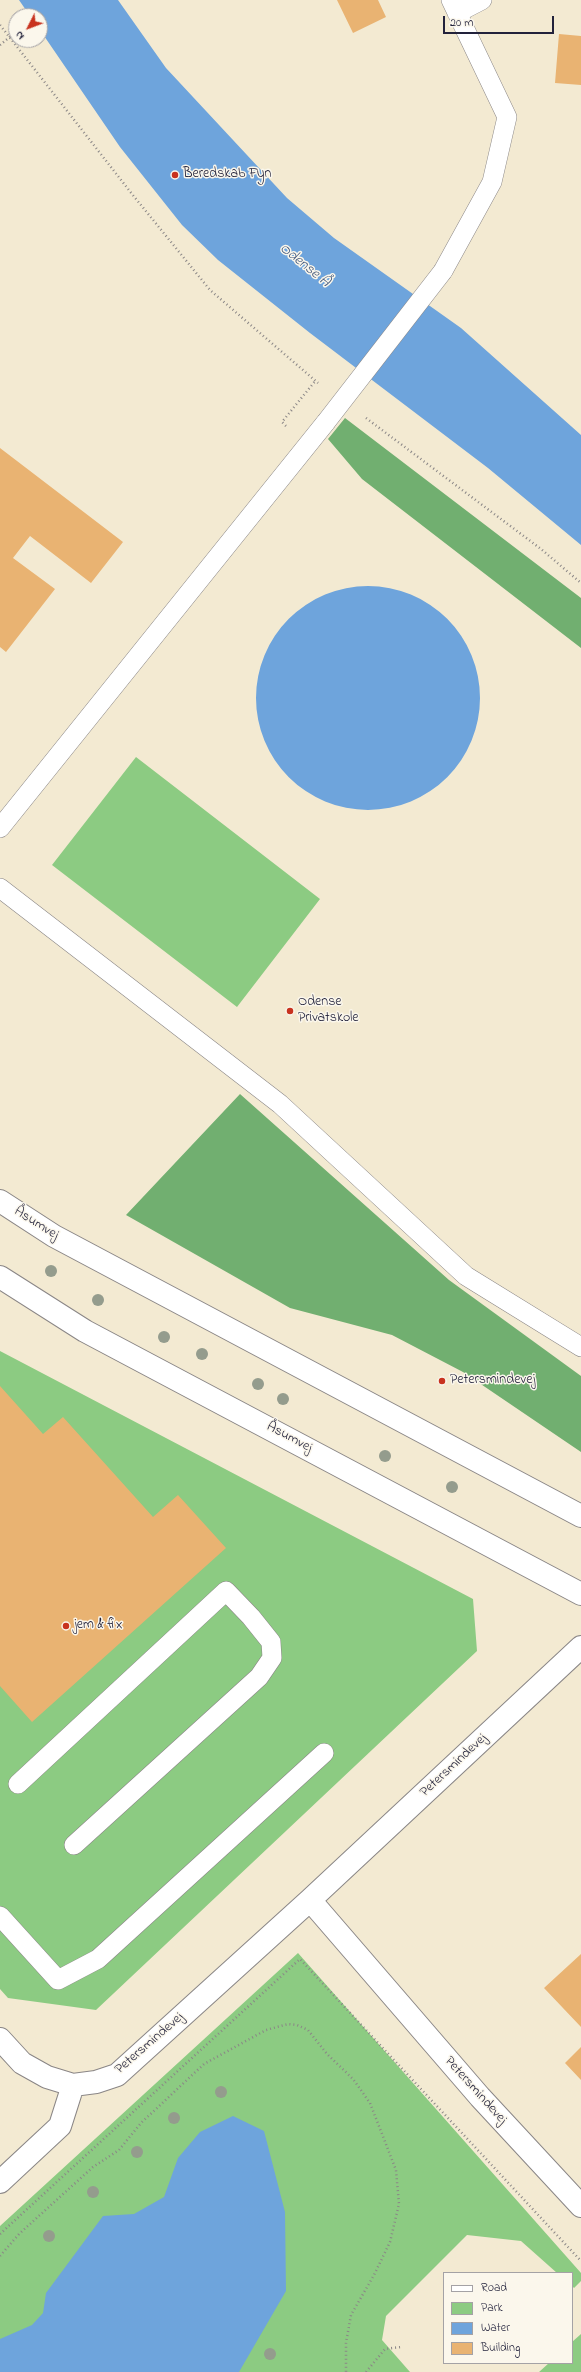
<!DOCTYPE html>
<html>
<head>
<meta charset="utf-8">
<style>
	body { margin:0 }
	#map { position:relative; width:581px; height:2372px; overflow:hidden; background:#f3ead2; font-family:"Indie Flower",sans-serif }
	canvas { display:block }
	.legend { position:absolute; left:443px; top:2272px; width:130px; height:92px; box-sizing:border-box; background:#fbf7ec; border:1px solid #a4a2a5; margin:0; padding:5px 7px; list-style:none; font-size:12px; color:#22223b }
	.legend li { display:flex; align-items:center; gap:8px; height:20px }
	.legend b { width:20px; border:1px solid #a4a2a5 }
	.north { position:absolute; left:8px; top:8px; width:40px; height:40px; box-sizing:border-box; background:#fbf7ec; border:1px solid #a4a2a5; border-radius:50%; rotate:228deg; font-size:11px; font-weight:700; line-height:16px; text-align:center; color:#22223b }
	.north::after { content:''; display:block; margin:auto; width:14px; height:18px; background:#c8321e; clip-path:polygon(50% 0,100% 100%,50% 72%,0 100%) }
	.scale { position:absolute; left:443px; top:16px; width:111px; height:18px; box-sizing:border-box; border:2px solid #22223b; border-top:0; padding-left:5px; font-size:12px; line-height:14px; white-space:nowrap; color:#22223b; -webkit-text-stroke:3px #fbf7ec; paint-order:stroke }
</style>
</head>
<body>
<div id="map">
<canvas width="581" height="2372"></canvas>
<ul class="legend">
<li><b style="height:5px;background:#fff"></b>Road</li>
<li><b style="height:11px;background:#8ccb82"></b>Park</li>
<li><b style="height:11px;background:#6ea4dc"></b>Water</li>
<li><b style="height:11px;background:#e9b372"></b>Building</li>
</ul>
<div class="north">N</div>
<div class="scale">20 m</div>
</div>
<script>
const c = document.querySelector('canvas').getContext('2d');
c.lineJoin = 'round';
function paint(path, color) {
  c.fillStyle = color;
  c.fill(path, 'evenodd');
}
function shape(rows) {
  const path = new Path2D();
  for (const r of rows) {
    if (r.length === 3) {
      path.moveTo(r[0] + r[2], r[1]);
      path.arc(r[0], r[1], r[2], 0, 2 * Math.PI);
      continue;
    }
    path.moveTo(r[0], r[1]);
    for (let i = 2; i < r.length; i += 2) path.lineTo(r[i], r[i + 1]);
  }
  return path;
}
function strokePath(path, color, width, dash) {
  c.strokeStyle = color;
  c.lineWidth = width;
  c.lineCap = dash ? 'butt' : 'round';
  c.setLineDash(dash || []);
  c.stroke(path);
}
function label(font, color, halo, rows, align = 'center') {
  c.font = font + ' "Indie Flower",sans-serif';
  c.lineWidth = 3;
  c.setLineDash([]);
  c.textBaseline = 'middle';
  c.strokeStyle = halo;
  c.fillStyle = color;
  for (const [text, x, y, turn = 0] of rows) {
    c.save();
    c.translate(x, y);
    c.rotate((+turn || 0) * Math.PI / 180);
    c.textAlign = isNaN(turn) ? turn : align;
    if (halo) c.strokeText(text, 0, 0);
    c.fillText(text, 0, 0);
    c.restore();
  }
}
paint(shape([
	[136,757,320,899,237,1007,52,865],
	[0,1351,473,1599,477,1651,96,2010,8,1998,0,1989],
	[298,1953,581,2273,581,2281,574,2288,572,2286,572,2273,557,2273,521,2241,467,2235,386,2316,382,2340,410,2372,0,2372,0,2226],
	[581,2334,581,2372,539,2372,549,2363,572,2363,572,2342]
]), '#8ccb82');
paint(shape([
	[345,418,581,598,581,648,362,479,328,439],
	[240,1094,449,1280,581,1376,581,1452,463,1372,392,1335,290,1308,126,1215]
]), '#71af70');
paint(shape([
	[19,0,118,0,166,68,287,198,334,238,461,328,581,435,581,545,488,468,310,333,218,260,182,225,120,147,40,30,40,16,30,16],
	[368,698,112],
	[233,2116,264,2131,285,2212,286,2291,239,2372,0,2372,0,2339,32,2325,43,2313,46,2293,103,2216,134,2214,164,2197,178,2158,200,2132]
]), '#6ea4dc');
paint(shape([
	[337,0,378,0,386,17,353,33],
	[559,34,581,36,581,85,555,83],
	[0,448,123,542,91,583,30,536,13,558,55,589,6,652,0,647],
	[0,1386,43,1434,63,1417,153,1517,178,1495,226,1548,32,1722,0,1686],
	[581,1954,581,2027,544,1988],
	[581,2047,581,2080,565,2063]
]), '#e9b372');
const lane = shape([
	[457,13,482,0],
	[443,271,492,182,507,117,451,0],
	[0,828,326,422],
	[0,888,280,1104,466,1276,581,1347],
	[18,1784,226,1591,251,1617,271,1642,272,1658,259,1677,74,1845],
	[0,1916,58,1980,98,1959,324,1753]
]);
const street = shape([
	[310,1900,480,2097,581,2206],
	[0,2039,22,2063,47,2077,73,2085,96,2082,117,2075,310,1900,581,1647],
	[0,2182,60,2126,73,2085]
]);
const secondary = shape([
	[0,1201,54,1236,581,1516],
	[0,1277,85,1331,581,1594]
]);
strokePath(lane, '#8a8686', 20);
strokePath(street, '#8a8686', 24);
strokePath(secondary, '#8a8686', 24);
strokePath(shape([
	[0,25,132,194,210,290,318,383],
	[0,45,11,36],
	[366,418,541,549,581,583],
	[286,426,282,422,316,380],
	[0,2234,300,1959,581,2261],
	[0,2256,19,2234,93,2167,119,2150,141,2123,204,2064,266,2030,288,2024,297,2025,308,2030,327,2054,353,2079,370,2103,396,2170,399,2204,390,2242,374,2275,351,2315,346,2343,346,2372],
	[366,2372,385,2349,401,2347]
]), '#8a8686', 2.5, [1, 3]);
strokePath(lane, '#fff', 19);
strokePath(street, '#fff', 22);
strokePath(secondary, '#fff', 22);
const laneBridge = shape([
	[326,422,443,271]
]);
strokePath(laneBridge, '#8a8686', 20, []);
strokePath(laneBridge, '#fff', 19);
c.fillStyle = '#949c8d';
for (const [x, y] of [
	[51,1271],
	[98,1300],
	[164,1337],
	[202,1354],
	[258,1384],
	[283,1399],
	[385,1456],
	[452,1487],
	[221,2092],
	[174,2118],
	[137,2152],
	[93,2192],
	[49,2236],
	[270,2354]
]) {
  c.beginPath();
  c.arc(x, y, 6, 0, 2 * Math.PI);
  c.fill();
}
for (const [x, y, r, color] of [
	[175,175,4,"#c8321e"],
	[290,1011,4,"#c8321e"],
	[442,1381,4,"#c8321e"],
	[66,1626,4,"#c8321e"]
]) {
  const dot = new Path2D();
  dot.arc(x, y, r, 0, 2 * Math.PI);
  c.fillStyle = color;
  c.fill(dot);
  strokePath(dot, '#fbf7ec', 1.5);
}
label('14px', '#22223b', '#fbf7ec', [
	["Beredskab Fyn",183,175],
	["Odense",298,1003],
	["Privatskole",298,1019],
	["Petersmindevej",450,1381],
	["jem & fix",74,1626]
], 'left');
label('14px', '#22223b', '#fbf7ec', [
	["Åsumvej",36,1224,32],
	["Åsumvej",289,1438,28],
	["Petersmindevej",454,1766,-43],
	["Petersmindevej",150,2044,-41],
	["Petersmindevej",475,2091,48]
]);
label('italic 15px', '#40567b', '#fbf7ec', [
	["Odense Å",304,266,39]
]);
</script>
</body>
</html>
